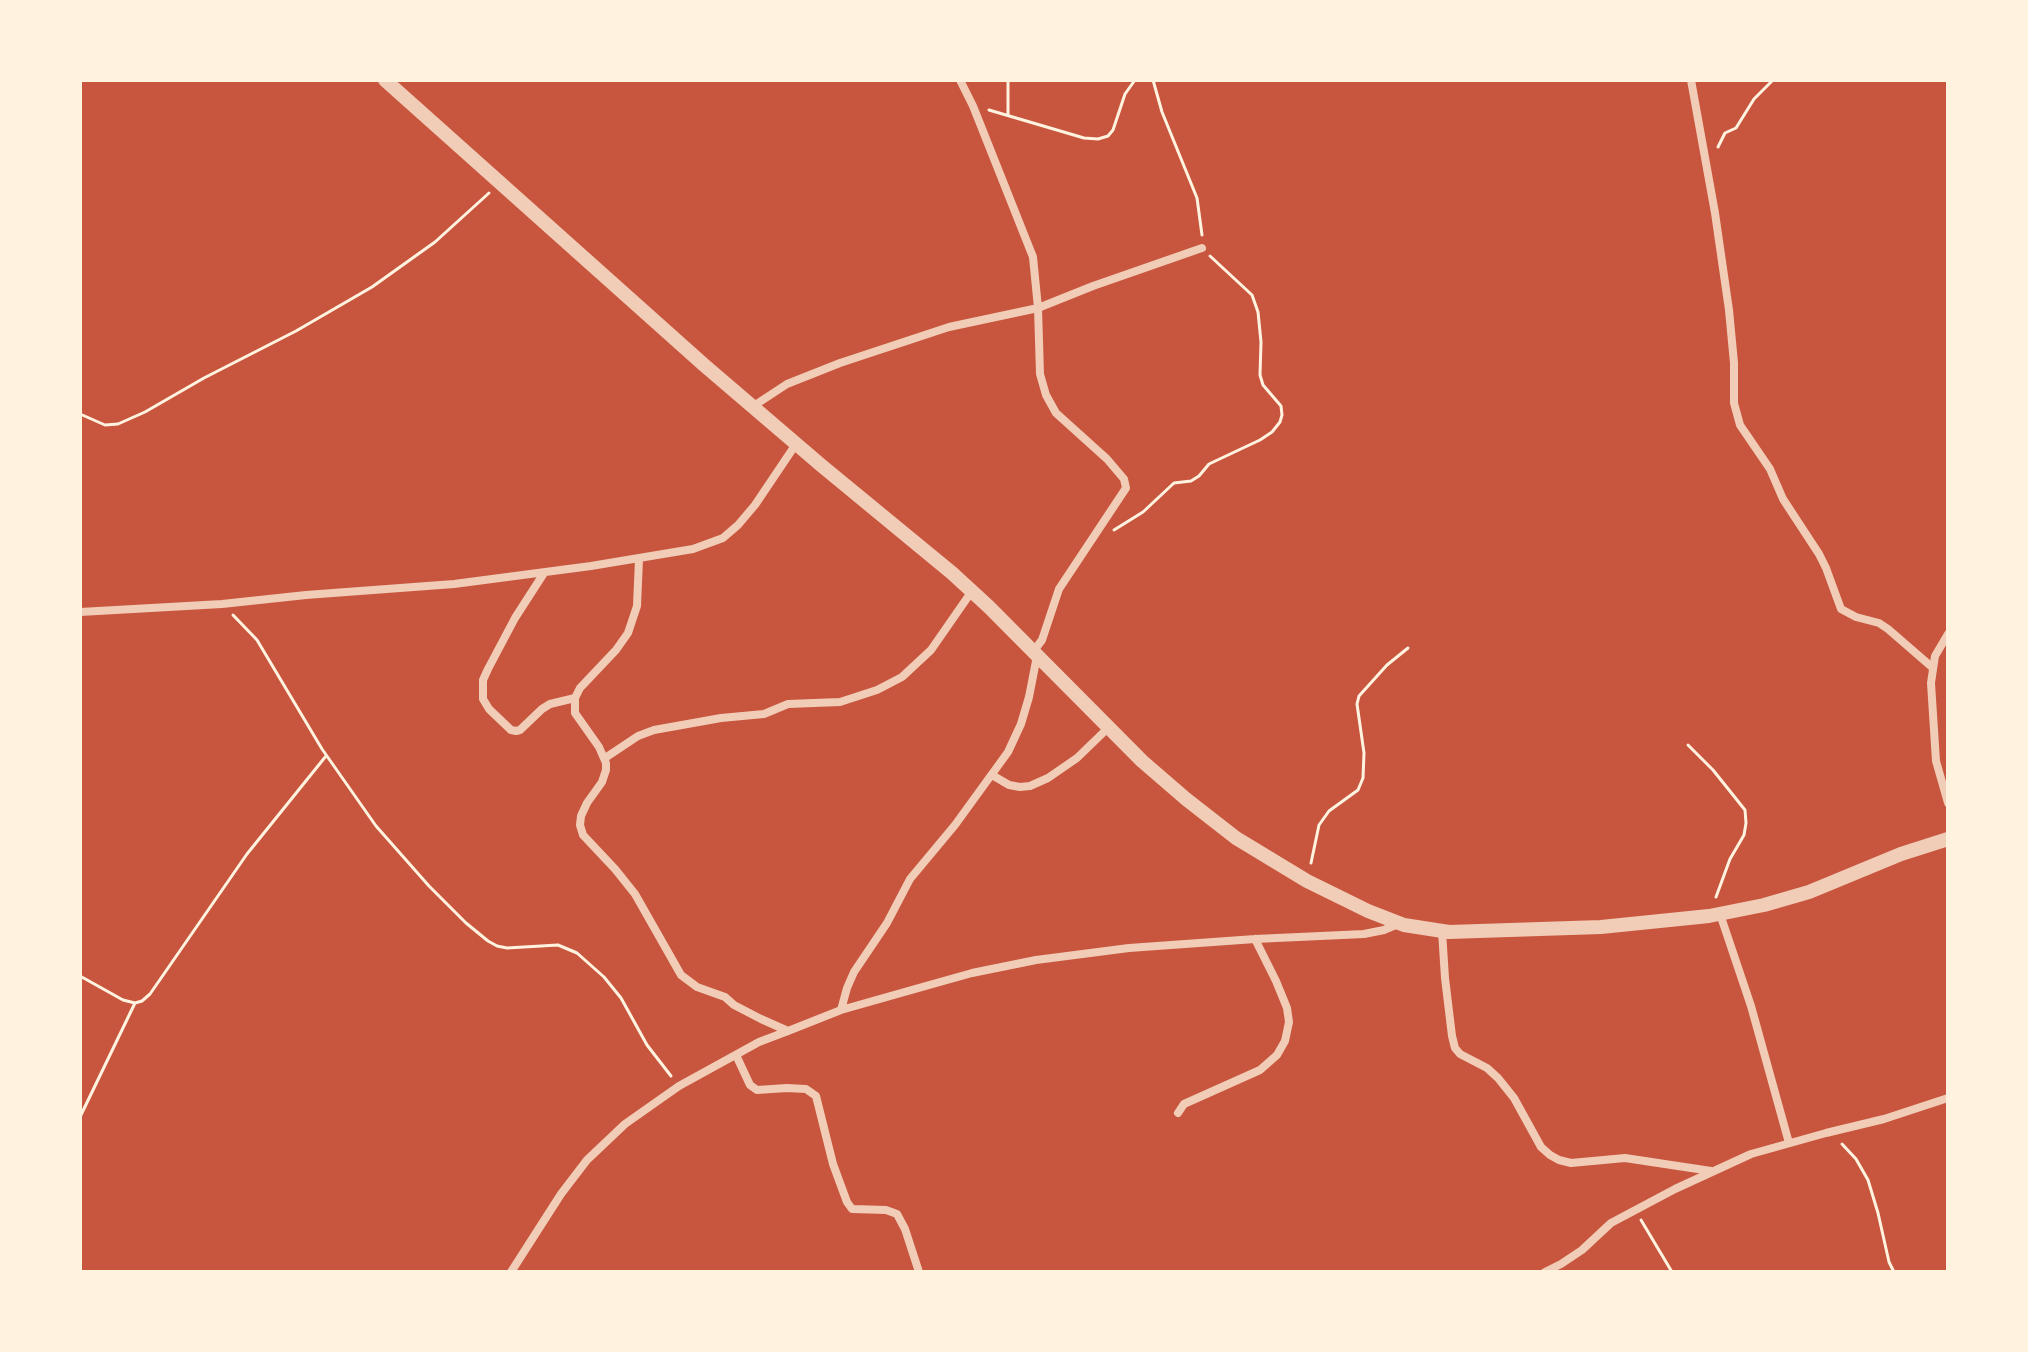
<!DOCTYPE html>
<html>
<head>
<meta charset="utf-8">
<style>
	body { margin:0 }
	#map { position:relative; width:2028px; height:1352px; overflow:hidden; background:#c8553d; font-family:Overpass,sans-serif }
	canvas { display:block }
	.frame { position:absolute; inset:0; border:82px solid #fff3e0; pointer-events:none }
</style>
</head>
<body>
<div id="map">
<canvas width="2028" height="1352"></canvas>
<div class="frame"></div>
</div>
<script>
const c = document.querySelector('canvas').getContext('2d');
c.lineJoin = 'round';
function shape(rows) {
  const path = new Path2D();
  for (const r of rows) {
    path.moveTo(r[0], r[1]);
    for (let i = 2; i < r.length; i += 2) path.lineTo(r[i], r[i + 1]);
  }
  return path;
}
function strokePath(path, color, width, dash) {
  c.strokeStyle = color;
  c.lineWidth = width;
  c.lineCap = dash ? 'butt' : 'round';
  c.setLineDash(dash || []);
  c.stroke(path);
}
strokePath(shape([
	[1008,80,1008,115],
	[1153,80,1162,112,1197,198,1202,235],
	[989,110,1084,138,1098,139,1108,136,1113,130,1125,94,1135,80],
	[1718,147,1725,133,1736,128,1754,99,1773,80],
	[80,414,105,425,118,424,145,412,204,378,296,331,372,287,435,242,489,193],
	[1114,530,1143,512,1174,483,1191,481,1199,476,1209,464,1260,440,1272,432,1280,422,1282,415,1281,406,1263,385,1260,375,1261,342,1258,312,1252,295,1210,256],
	[233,615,257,640,322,749,376,826,429,886,466,923,488,941,497,946,507,948,558,945,577,953,604,977,621,998,647,1045,671,1076],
	[1688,745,1713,770,1745,810,1746,823,1744,835,1730,859,1716,897],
	[1311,863,1319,825,1329,811,1358,790,1363,778,1364,753,1357,704,1359,696,1387,665,1408,648],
	[80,976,123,1000,135,1003,142,1001,150,994,247,854,326,756],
	[80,1117,135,1003],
	[1842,1144,1856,1159,1868,1180,1878,1213,1889,1262,1894,1272],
	[1641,1220,1672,1272]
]), '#fff3e0', 3);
strokePath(shape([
	[960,80,973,106,1033,257,1038,308,1040,374,1046,395,1056,413,1107,459,1124,479,1126,488,1059,589,1042,640,1033,652],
	[1691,80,1715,213,1729,310,1734,363,1734,403,1740,425,1770,469,1783,499,1819,554,1826,568,1841,609,1856,617,1879,623,1888,629,1933,668],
	[752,407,787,384,840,363,949,327,1038,308,1093,286,1202,248],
	[639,559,637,606,628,633,616,650,580,688,575,698,575,713,599,747,606,763,606,770,602,782,587,803,581,816,580,825,583,835,615,869,635,894,681,975,697,987,725,997,734,1005,761,1019,788,1031],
	[544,573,515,618,488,669,483,680,483,699,489,709,511,730,516,731,520,730,542,709,550,704,575,698],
	[80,612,222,604,306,595,454,584,591,566,693,549,723,538,738,525,755,505,796,444],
	[1948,634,1935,656,1931,683,1936,761,1948,803],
	[605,758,638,736,654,730,721,718,764,714,788,704,840,702,877,690,902,677,931,650,972,591],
	[992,775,1009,785,1020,787,1030,786,1048,778,1077,758,1108,728],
	[1720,914,1751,1006,1789,1143],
	[1442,931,1445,978,1452,1036,1455,1048,1460,1054,1487,1068,1498,1078,1514,1098,1541,1147,1550,1155,1559,1160,1571,1163,1625,1158,1711,1171],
	[841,1010,847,988,854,972,887,923,910,879,955,825,1008,752,1021,724,1029,697,1037,656],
	[736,1055,750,1085,757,1090,787,1088,806,1089,816,1096,833,1164,847,1202,852,1209,886,1210,897,1214,905,1229,919,1272],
	[1178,1113,1184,1104,1260,1070,1277,1055,1285,1041,1289,1022,1287,1008,1276,981,1255,939],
	[511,1272,561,1194,587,1160,625,1124,679,1086,759,1042,788,1031,841,1010,908,991,972,973,1036,960,1129,948,1255,939,1364,934,1384,930,1398,924],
	[1545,1272,1561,1264,1582,1250,1611,1223,1675,1189,1751,1154,1826,1133,1884,1119,1948,1098]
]), '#f1ccb7', 8);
strokePath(shape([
	[385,80,704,365,822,466,952,573,989,607,1142,761,1186,799,1236,838,1307,881,1368,911,1404,925,1449,932,1601,927,1709,916,1764,905,1809,892,1901,854,1948,839]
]), '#f1ccb7', 14);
</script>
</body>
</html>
